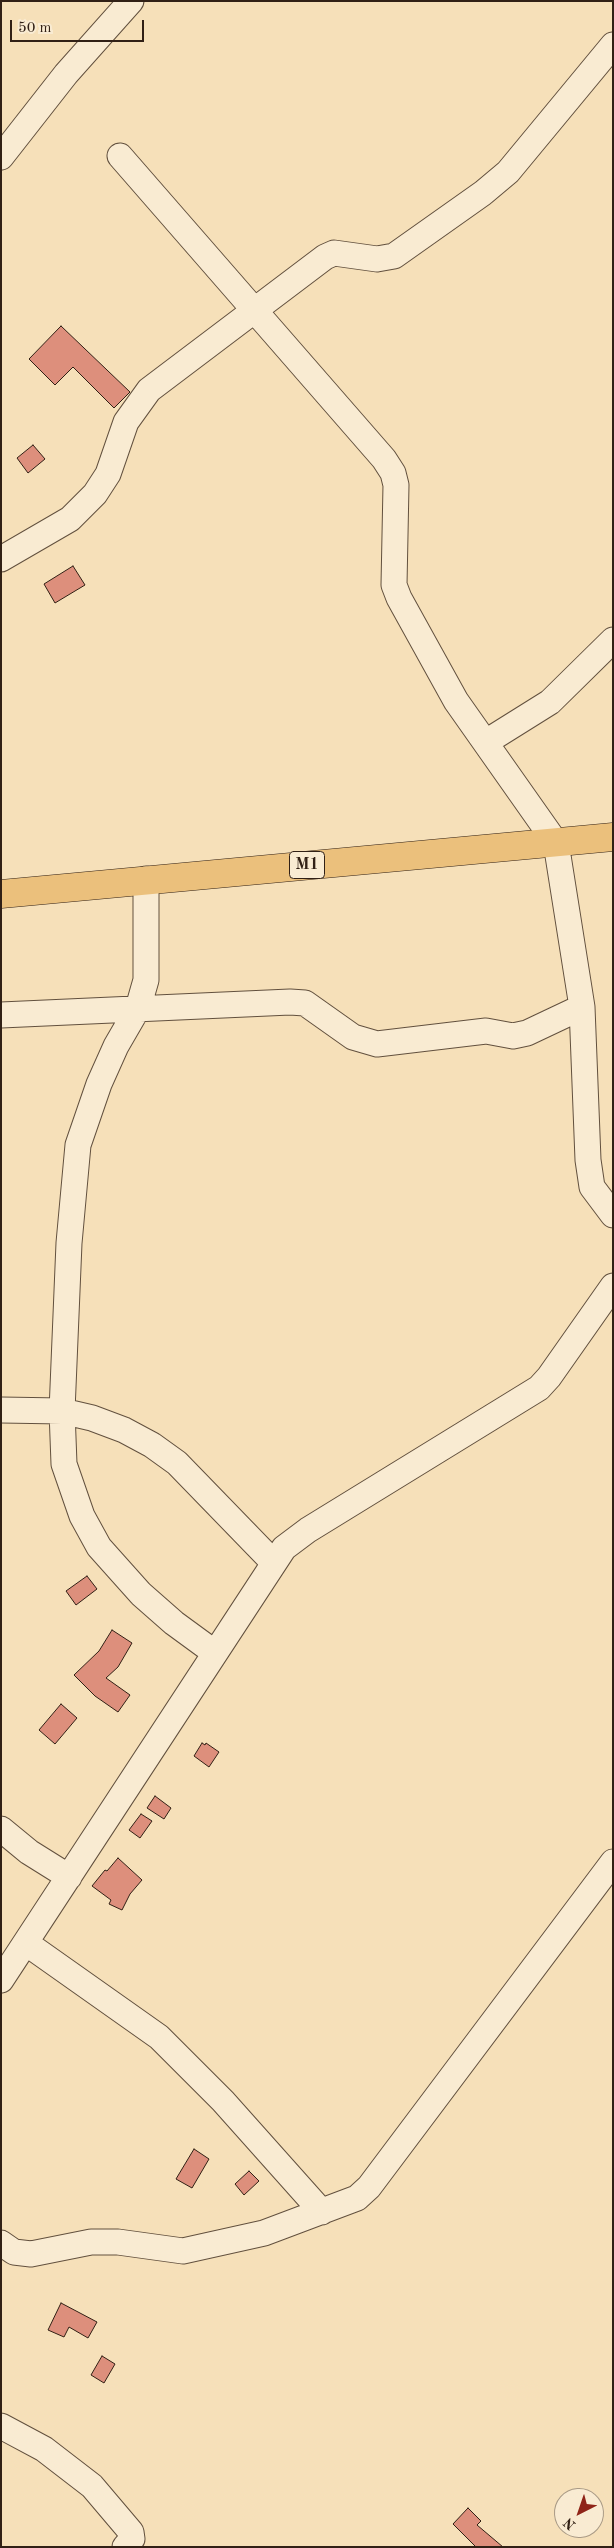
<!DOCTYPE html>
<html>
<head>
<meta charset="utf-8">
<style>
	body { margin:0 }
	#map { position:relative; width:614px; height:2548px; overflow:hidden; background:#f6e0b9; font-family:"Old Standard TT",serif }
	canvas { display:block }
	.frame { position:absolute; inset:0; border:2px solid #312015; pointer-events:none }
	.north { position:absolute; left:554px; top:2488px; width:50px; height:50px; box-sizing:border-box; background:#f9ebd2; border:1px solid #a99a86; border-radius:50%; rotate:221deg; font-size:14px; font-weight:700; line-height:20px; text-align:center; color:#312015 }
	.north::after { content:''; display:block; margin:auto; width:18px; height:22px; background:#8f2418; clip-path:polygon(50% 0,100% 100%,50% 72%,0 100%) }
	.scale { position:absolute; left:10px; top:20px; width:134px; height:22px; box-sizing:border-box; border:2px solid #312015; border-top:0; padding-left:6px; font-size:15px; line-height:18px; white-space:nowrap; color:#312015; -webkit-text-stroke:4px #f9ebd2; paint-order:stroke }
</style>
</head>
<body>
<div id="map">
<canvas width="614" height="2548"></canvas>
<div class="frame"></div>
<div class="north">N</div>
<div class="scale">50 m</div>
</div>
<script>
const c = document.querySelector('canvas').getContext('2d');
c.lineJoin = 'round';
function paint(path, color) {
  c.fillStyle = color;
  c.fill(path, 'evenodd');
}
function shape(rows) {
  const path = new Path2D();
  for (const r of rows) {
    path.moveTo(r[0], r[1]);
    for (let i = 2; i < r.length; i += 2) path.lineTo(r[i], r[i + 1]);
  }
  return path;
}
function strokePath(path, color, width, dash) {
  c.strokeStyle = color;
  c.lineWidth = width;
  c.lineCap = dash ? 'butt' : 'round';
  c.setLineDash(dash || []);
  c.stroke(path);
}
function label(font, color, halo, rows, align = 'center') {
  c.font = font + ' "Old Standard TT",serif';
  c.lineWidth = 4;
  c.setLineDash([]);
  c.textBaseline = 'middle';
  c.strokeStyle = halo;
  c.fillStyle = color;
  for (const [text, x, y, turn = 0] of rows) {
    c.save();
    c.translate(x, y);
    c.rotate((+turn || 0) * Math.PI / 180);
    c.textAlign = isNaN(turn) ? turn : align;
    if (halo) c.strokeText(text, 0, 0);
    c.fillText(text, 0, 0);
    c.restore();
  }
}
const building = shape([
	[61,326,130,392,114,408,73,367,55,385,29,359,61,326],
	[33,445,45,459,28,473,17,458,33,445],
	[73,566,85,585,55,603,44,584,73,566],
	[87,1576,97,1589,76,1605,66,1591,87,1576],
	[112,1630,132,1643,118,1667,106,1678,130,1695,118,1712,95,1696,74,1675,99,1651,112,1630],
	[61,1704,77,1718,55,1744,39,1730,61,1704],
	[202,1743,205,1745,206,1743,219,1752,209,1767,194,1756,202,1743],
	[155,1796,171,1808,164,1819,147,1808,155,1796],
	[141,1814,152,1821,140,1838,129,1830,141,1814],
	[118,1858,142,1880,130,1894,122,1910,109,1904,111,1900,92,1886,105,1870,107,1871,118,1858],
	[194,2149,209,2159,192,2188,176,2179,194,2149],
	[249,2171,259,2181,244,2195,235,2184,249,2171],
	[61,2303,97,2322,88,2338,69,2327,64,2337,48,2330,61,2303],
	[102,2356,115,2364,104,2383,91,2375,102,2356],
	[468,2508,481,2521,477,2525,503,2547,476,2547,453,2524,468,2508]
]);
paint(building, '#dd8f7c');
strokePath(building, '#312015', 1);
const minor = shape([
	[120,156,384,459,393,473,396,485,394,585,399,598,456,701,556,843,582,1007,588,1160,592,1187,613,1215],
	[1,157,66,74,131,1],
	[1,559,70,519,95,494,108,474,126,422,149,390,325,257,334,253,377,259,394,256,483,193,508,172,613,45],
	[486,742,550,702,613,640],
	[146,879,146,980,138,1008,116,1046,99,1084,78,1145,69,1243,62,1411,64,1464,82,1516,99,1547,141,1594,174,1623,215,1653],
	[1,1015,290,1002,305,1003,353,1037,377,1044,486,1031,513,1036,527,1033,582,1007],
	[1,1410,62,1411,92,1418,124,1430,152,1445,177,1463,274,1563],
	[1,1829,29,1852,69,1877],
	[26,1943,159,2037,223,2101,322,2212],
	[1,1980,284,1548,308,1530,539,1388,549,1377,613,1286],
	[1,2243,14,2252,31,2254,91,2242,118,2242,183,2251,264,2233,357,2198,369,2187,613,1862],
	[1,2426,44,2449,92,2486,131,2532,132,2539,125,2547]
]);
const highway = shape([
	[1,894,613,837]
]);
strokePath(minor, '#62503e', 27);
strokePath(highway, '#312015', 29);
strokePath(minor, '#f9ebd2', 25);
strokePath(highway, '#ebc07c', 28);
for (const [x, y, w] of [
	[307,865,35]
]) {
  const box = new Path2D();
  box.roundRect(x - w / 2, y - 13.5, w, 27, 4);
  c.fillStyle = '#f9ebd2';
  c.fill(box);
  strokePath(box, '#312015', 1);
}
label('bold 16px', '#312015', null, [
	["M1",307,865]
]);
</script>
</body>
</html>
